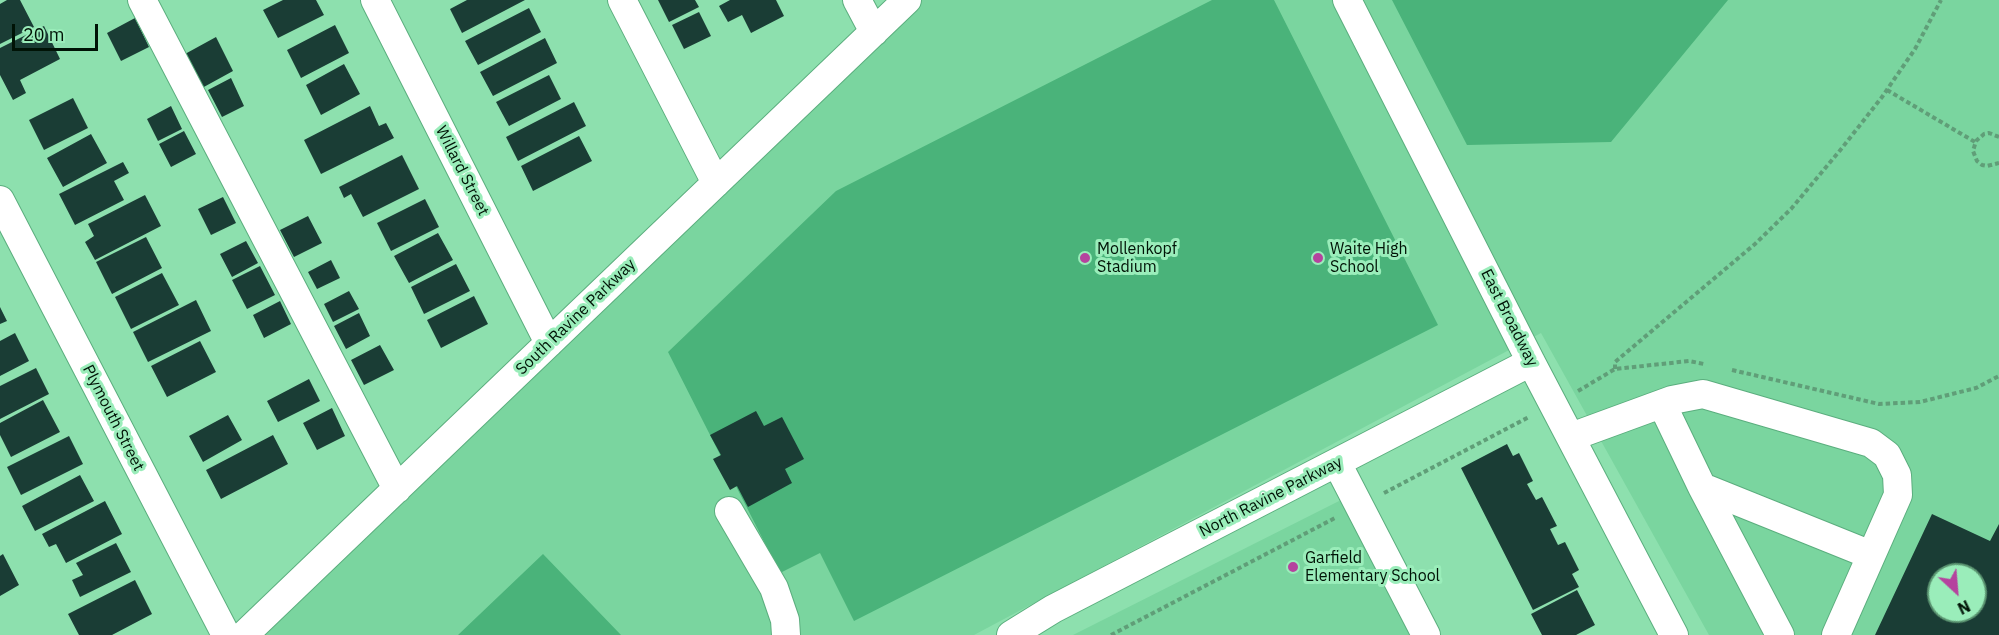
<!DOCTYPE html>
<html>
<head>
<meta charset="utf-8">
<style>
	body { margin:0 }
	#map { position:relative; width:1999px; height:635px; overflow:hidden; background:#8de0ae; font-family:"IBM Plex Sans",sans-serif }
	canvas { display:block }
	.north { position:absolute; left:1927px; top:563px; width:60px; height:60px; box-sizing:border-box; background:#9aedba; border:2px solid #5c9672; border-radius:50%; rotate:154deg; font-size:16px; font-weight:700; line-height:24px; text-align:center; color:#001306 }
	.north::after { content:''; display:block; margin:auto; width:21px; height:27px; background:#b5439e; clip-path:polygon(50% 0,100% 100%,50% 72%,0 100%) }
	.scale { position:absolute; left:12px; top:24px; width:86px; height:27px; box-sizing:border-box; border:3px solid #001306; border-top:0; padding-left:8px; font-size:18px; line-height:21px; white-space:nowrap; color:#001306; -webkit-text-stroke:4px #9aedba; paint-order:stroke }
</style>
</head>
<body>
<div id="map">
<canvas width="1999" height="635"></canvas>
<div class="north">N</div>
<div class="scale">20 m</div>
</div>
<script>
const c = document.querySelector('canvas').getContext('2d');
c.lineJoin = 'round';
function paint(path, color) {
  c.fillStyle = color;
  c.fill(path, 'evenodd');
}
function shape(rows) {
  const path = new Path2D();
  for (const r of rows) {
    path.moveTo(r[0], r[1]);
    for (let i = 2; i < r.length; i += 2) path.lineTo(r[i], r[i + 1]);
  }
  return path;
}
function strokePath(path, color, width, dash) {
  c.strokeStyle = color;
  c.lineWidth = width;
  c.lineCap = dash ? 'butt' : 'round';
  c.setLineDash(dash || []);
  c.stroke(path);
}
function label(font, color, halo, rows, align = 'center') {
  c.font = font + ' "IBM Plex Sans",sans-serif';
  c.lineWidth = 6;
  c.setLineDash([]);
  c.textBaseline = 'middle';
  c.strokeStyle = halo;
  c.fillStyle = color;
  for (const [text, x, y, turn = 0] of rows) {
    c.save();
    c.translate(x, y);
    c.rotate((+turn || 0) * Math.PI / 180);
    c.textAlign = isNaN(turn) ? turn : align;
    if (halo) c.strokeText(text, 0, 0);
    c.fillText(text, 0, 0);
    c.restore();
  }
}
paint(shape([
	[907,0,1999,0,1999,635,1709,635,1541,333,974,635,244,635],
	[1939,575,1975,575,1975,611,1939,611],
	[1343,499,1413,635,1073,635]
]), '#7ad59f');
paint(shape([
	[1212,0,1274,0,1438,325,854,621,820,553,780,573,668,352,836,191],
	[1392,0,1728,0,1611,142,1467,145],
	[543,554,621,635,458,635]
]), '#4ab37a');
paint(shape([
	[7,0,20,0,34,27,0,44,0,4],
	[283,0,316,0,324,15,278,38,263,10],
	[467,0,525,0,462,33,450,9],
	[658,0,695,0,699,7,669,22],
	[730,0,776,0,784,16,751,33,742,15,728,22,719,6],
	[529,8,541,32,478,65,465,41],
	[699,12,711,36,684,49,672,25],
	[135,18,149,47,121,61,107,33],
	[335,25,349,53,301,78,287,50],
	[44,26,60,59,20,80,26,93,13,100,0,75,0,48],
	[216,37,233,71,202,88,185,54],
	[545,38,557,63,493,96,480,72],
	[344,64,360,94,321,115,306,85],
	[549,75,561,99,509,126,496,102],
	[231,78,244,106,222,117,208,90],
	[73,98,88,128,44,150,29,120],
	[574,102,586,126,518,161,506,137],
	[171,106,182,129,158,141,147,119],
	[370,106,379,126,386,123,394,138,321,174,304,140],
	[184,131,196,154,171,167,159,144],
	[91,134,107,163,63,187,47,158],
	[579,136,592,161,533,191,521,166],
	[402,155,419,189,363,217,351,194,344,198,339,187],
	[123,162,129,173,114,181,124,200,75,225,59,194],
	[145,195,161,226,95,260,85,242,94,236,88,224],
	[223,197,236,223,211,235,198,209],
	[425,199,439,227,391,251,377,223],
	[308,216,322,243,294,257,280,230],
	[438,233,453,260,409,283,394,256],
	[146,237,162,268,112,294,96,262],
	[246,241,258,263,232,277,220,254],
	[331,260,340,278,317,289,308,272],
	[456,264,470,291,424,314,411,287],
	[260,266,275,295,247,309,232,280],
	[162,273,179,305,131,329,115,297],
	[349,291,359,309,333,322,324,304],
	[474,296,488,324,441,348,427,320],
	[196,300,211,331,148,362,133,332],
	[280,301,291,324,264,338,253,315],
	[0,307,7,321,0,324],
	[359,313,370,336,346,349,334,326],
	[15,333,29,361,0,376,0,341],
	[200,341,216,372,167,397,151,366],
	[380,345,394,370,364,385,351,360],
	[36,368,49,394,0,419,0,386],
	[309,379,320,401,278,422,267,401],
	[43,400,60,432,11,457,0,435,0,423],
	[332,408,345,436,317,450,303,423],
	[756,411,764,426,782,417,804,459,785,469,792,483,748,507,737,486,730,490,713,459,721,455,710,435],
	[228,415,242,440,203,462,189,436],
	[273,435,288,464,221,499,206,470],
	[69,436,83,464,21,495,7,467],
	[1507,444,1513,456,1519,453,1533,481,1527,484,1536,500,1542,497,1557,526,1550,529,1558,545,1565,542,1579,570,1572,574,1579,587,1533,610,1461,468],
	[80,475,94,501,35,531,22,506],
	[105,501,122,534,66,563,56,544,49,547,42,534],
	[1932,514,1990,541,1999,524,1999,635,1875,635],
	[1939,575,1975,575,1975,611,1939,611],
	[116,543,131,572,80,597,72,580,83,575,76,563],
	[3,554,19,585,0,596,0,556],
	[135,580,152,614,112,635,79,635,68,614],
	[1577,590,1595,625,1576,635,1542,635,1531,614]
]), '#1a3d35');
const minor = shape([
	[142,0,397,489],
	[375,0,549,343],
	[622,0,716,183],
	[857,0,874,32],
	[1347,0,1531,362,1674,635],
	[0,200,226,635],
	[1662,404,1702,487,1871,555],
	[1571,437,1672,400,1703,394,1871,443,1887,455,1897,475,1898,495,1836,635],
	[1337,463,1426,635],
	[1702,487,1780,635],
	[729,511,774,588,785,620,786,635],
	[244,635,907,0],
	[1011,635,1053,609,1531,362]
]);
strokePath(minor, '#5bae7e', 30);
strokePath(shape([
	[1887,90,1975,142],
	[1999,137,1989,133,1984,134,1976,141,1973,151,1977,161,1982,165,1987,166,1999,163],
	[1615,369,1615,362,1755,244,1791,209,1842,148,1882,97,1915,49,1941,0],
	[1732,370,1879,404,1920,402,1976,388,1999,376],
	[1578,391,1615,369,1689,361,1704,364],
	[1384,493,1529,417],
	[1111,635,1335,518]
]), '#609e78', 4, [4.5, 3]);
strokePath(minor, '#fff', 28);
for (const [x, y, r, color] of [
	[1085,258,6,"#b5439e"],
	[1318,258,6,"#b5439e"],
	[1293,567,6,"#b5439e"]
]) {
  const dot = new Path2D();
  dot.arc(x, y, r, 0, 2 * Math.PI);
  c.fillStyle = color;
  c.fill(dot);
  strokePath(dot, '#9aedba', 2);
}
label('16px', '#001306', '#9aedba', [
	["Willard Street",462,171,63],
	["South Ravine Parkway",576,317,-44],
	["East Broadway",1509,318,63],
	["Plymouth Street",113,418,63],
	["North Ravine Parkway",1271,497,-27]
]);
label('16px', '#001306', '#9aedba', [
	["Mollenkopf",1097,249],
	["Stadium",1097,267],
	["Waite High",1330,249],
	["School",1330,267],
	["Garfield",1305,558],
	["Elementary School",1305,576]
], 'left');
</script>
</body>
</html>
